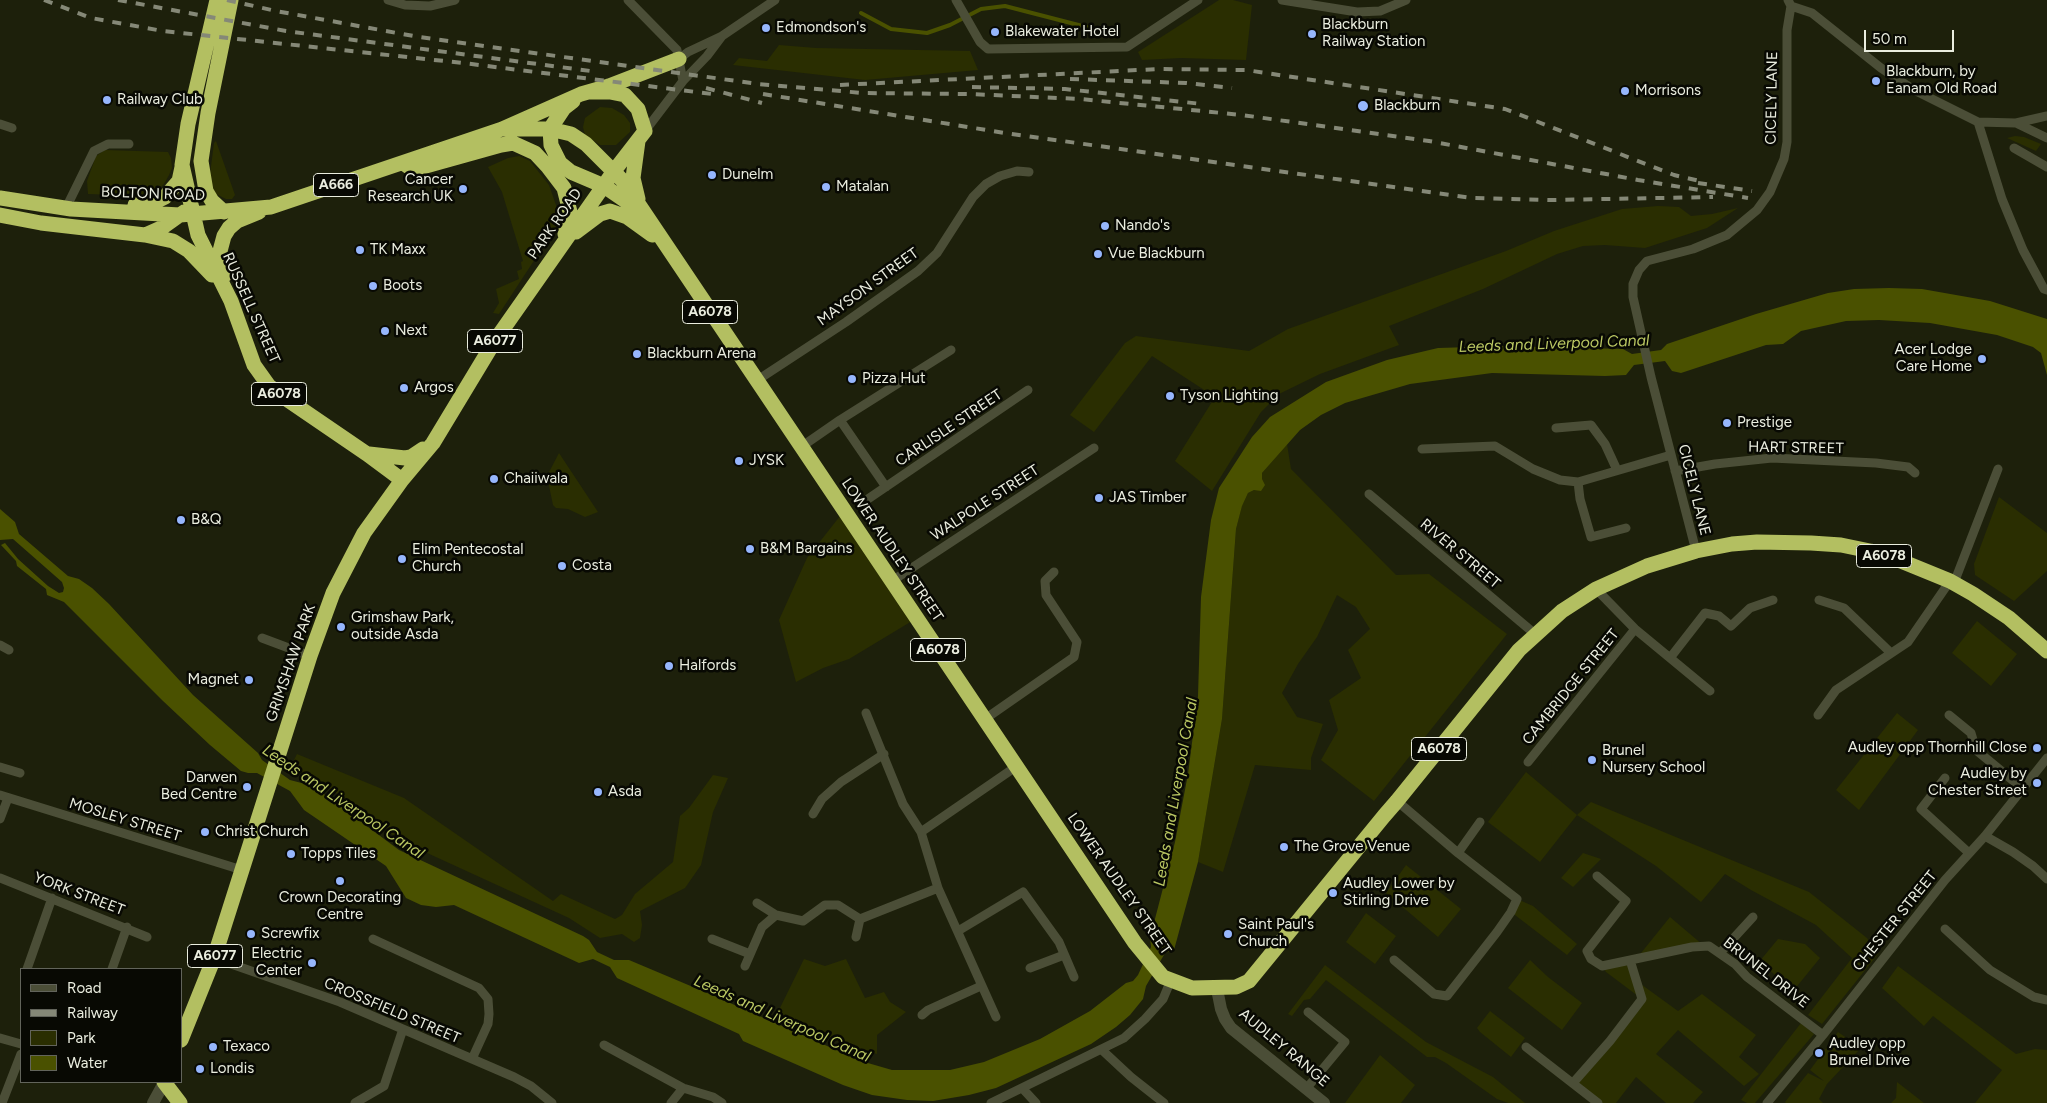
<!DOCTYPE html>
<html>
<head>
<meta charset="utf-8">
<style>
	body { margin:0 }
	#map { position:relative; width:2047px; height:1103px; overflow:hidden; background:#1d200b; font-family:Figtree,sans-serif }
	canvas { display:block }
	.legend { position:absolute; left:20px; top:968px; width:162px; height:115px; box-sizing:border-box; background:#080903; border:1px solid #62645b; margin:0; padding:6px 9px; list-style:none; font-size:15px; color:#eaeddf }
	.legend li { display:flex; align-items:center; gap:10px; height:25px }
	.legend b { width:25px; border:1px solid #62645b }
	.scale { position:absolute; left:1864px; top:30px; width:90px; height:22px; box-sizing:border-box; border:2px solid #eaeddf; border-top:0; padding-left:6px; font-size:15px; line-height:18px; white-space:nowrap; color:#eaeddf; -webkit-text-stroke:4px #080903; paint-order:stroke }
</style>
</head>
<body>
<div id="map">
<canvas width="2047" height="1103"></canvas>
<ul class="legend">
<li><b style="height:6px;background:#4b4e37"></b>Road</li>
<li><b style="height:6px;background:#858877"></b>Railway</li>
<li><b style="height:14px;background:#2a2e01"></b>Park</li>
<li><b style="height:14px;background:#4a5100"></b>Water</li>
</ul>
<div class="scale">50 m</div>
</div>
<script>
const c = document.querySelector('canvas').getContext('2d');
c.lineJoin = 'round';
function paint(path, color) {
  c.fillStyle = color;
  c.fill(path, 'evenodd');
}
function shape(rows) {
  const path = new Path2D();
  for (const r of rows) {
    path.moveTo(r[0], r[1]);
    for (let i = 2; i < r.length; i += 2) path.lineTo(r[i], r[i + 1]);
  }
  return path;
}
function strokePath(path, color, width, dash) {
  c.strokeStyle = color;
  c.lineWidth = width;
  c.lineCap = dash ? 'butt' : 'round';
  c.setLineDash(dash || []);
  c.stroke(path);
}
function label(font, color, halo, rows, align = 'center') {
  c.font = font + ' Figtree,sans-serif';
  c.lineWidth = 5;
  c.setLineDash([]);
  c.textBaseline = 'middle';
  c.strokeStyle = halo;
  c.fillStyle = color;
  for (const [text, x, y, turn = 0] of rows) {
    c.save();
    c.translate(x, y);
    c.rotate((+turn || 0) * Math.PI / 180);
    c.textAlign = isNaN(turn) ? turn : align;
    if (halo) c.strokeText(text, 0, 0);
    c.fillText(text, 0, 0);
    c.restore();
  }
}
paint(shape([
	[1219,0,1233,0,1252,5,1246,60,1181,58,1142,60,1138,52],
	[779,45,816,48,970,51,978,70,865,80,733,65,739,58,767,61],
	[600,107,612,108,624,115,630,123,630,132,616,145,600,145,585,135,583,127,585,118],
	[2015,136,2024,137,2041,144,2036,151,2007,138],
	[216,141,235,195,232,199,226,199,216,194,209,182,214,143],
	[105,150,168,152,171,158,172,168,169,175,164,184,155,193,144,196,88,194,87,181,96,156],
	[519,156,530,161,549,185,557,208,556,227,499,314,493,313,499,303,496,289,519,279,517,271,522,269,521,262,523,261,502,192,488,167,508,158],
	[1658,206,1679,207,1691,216,1712,214,1738,208,1707,228,1645,248,1605,245,1583,246,1557,254,1483,289,1389,326,1399,345,1320,374,1279,394,1261,412,1212,491,1175,461,1215,397,1152,356,1094,432,1070,415,1125,343,1136,336,1249,351,1288,329,1506,251,1554,231,1622,209],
	[1287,444,1291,469,1396,575,1429,574,1507,634,1374,801,1321,760,1338,730,1329,700,1361,678,1348,650,1370,629,1356,607,1337,595,1317,637,1298,664,1282,693,1297,717,1323,724,1311,758,1311,770,1255,765,1223,872,1198,862,1222,719,1236,529,1242,505,1248,493,1254,490,1262,479,1262,473],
	[559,453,598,512,585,517,568,509,556,508,553,505,547,476],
	[1999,497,2047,533,2047,571,2014,601,1975,575,1974,564],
	[844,511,917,618,849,659,823,668,796,682,779,620,807,558],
	[1977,621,2017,654,1991,686,1952,653],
	[1897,713,1918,730,1859,810,1836,790],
	[297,754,404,798,553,901,561,894,615,919,622,915,635,894,673,862,680,816,689,808,713,775,728,778,713,812,701,865,685,888,640,911,642,925,640,938,634,942,622,934,600,938,569,918,401,841,325,785,290,768],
	[1526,772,1577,815,1591,802,1809,892,1867,938,1878,954,1822,1024,1808,1015,1852,958,1816,925,1751,890,1725,874,1701,902,1656,866,1577,815,1540,862,1488,822],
	[1583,853,1601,859,1573,887,1561,878],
	[1406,865,1461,909,1438,937,1386,893],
	[1517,899,1533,906,1577,944,1567,955,1511,912],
	[1366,913,1396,936,1375,964,1346,942],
	[1670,917,1703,945,1637,958],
	[1778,939,1805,944,1820,958,1794,990,1759,962],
	[804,959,825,966,846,959,865,998,884,992,890,1002,906,1012,877,1035,877,1054,839,1042,778,1012],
	[1530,960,1548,977,1582,1003,1562,1030,1508,988],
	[1630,960,1638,982,1678,1011,1702,994,1756,1035,1739,1057,1759,1074,1744,1086,1678,1030,1656,1054,1703,1092,1693,1103,1666,1103,1636,1077,1616,1103,1598,1103,1573,1083,1642,999,1606,972,1602,966],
	[1325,965,1426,1042,1493,1077,1525,1103,1508,1103,1497,1099,1446,1063,1435,1057,1427,1057,1326,980,1310,999,1304,1000,1292,1016,1288,1014],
	[1898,966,2016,1054,2035,1049,2047,1050,2047,1103,1975,1103,2002,1070,1933,1016,1924,1026,1882,988],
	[1490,1011,1525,1038,1511,1057,1480,1032,1477,1028],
	[1801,1023,1814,1034,1755,1103,1747,1103,1741,1100],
	[1838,1032,1861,1048,1827,1084,1819,1099,1823,1103,1786,1103,1785,1102,1808,1073,1824,1081,1810,1070],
	[1380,1055,1415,1085,1401,1103,1345,1103],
	[1897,1082,1924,1103,1891,1103,1896,1098]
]), '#2a2e01');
paint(shape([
	[1889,288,1922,289,1990,301,2047,319,2047,375,2041,353,2033,347,1997,335,1930,323,1879,320,1846,321,1801,331,1783,344,1766,345,1681,373,1672,371,1665,361,1634,365,1626,375,1605,376,1492,373,1410,384,1345,403,1321,415,1300,430,1262,473,1262,479,1265,485,1261,491,1254,490,1248,493,1242,506,1236,529,1222,719,1198,862,1174,950,1165,953,1146,986,1143,999,1130,1015,1116,1027,1091,1044,996,1088,969,1095,933,1101,907,1100,872,1095,843,1085,743,1041,739,1034,617,978,610,967,593,959,579,963,454,905,436,907,421,905,406,898,386,866,304,810,290,791,257,773,248,773,241,771,210,745,163,701,64,602,47,595,46,589,17,566,16,561,1,545,5,543,18,559,48,586,59,593,63,592,64,588,62,582,13,539,0,540,0,509,15,522,19,534,68,576,79,579,92,588,109,604,193,695,258,753,262,760,290,780,313,786,399,850,583,936,589,940,597,952,614,960,629,960,712,995,861,1061,892,1070,950,1070,984,1062,1040,1039,1090,1011,1126,983,1133,981,1138,975,1151,947,1150,938,1175,842,1188,774,1198,696,1201,597,1211,520,1219,488,1252,437,1270,417,1326,382,1387,360,1438,348,1503,346,1585,348,1623,349,1632,354,1661,350,1667,344,1756,314,1828,293,1854,289]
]), '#4a5100');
strokePath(shape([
	[861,13,891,29,927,33,950,25,981,9,1005,6,1094,29]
]), '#4a5100', 4);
strokePath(shape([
	[388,0,405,5,430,6,455,0],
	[628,0,677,50,683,81],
	[956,0,980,42,988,49,1127,47,1198,0],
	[1282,0,1357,12,1380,11,1406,0],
	[1788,0,1791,6,1812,13,1881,68,1914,90,1978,122,2016,123,2047,116],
	[679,59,688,52,722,36,775,0],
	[1978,122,2002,199,2023,250,2044,289,2047,290],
	[2016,123,2047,138],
	[0,124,12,128],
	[645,131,683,81,707,56,722,36],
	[2014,148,2047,167],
	[66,208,94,151,108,144,129,144],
	[756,381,846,322,918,271,937,253,973,197,986,184,1000,176,1017,171,1029,172],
	[840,420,886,487],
	[1556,428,1591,425,1605,444,1617,470],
	[801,447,840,420,951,350],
	[1422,449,1495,446,1533,469,1560,480,1578,482,1671,455],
	[1675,471,1715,464,1772,458,1876,463,1908,467,1915,473],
	[1578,482,1580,499,1591,537,1626,528],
	[1369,494,1535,634],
	[865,501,1028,390],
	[1696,551,1651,377,1633,297,1633,284,1639,270,1647,261,1693,249,1727,235,1757,210,1770,192,1784,159,1787,142,1787,30,1791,6],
	[892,581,1094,448],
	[1954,583,1998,469],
	[1596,589,1635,629,1710,691],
	[1819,600,1844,608,1891,653],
	[262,638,310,656],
	[0,645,9,650],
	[1670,658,1705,613,1719,616,1731,626,1750,608,1773,600],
	[866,713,903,804,921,832,938,888,996,1017],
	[1818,715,1836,690,1908,642,1950,581],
	[1949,715,1971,733,1976,750,2022,788],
	[985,719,1074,657,1077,642,1046,595,1045,581,1054,572],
	[1528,762,1635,629],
	[0,767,20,773],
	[1945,778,1921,809,1969,853],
	[0,795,242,870],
	[813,814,822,799,841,782,884,754],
	[0,819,8,798],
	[921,832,1017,766],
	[1985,836,2013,852,2033,866,2047,879],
	[1458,853,1480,822],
	[1597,876,1626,901,1587,951,1591,959,1602,966,1692,947,1709,946,1735,964,1747,977,1823,1035],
	[0,878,147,937],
	[757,903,776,915],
	[1945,929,1990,970,2034,997,2047,1000],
	[958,931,1023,892,1059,942,1074,977],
	[856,937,860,919],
	[373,939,479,988,488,999,489,1014,488,1024,472,1059],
	[712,939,750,954],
	[1720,953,1753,917],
	[214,958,340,1002,514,1077,531,1086,552,1103],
	[1394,960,1434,994,1447,996,1497,932,1511,912,1517,899,1458,853,1397,801],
	[745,966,762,927,776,915,803,921,825,905,838,905,860,919,938,888],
	[1030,968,1064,955],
	[27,969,52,898],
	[112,969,127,927],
	[922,1015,928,1010,981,986],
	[0,1038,21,1044],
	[604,1045,683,1088,713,1097,722,1103],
	[1526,1047,1598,1103],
	[1102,1050,1131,1077,1164,1103],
	[1573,1083,1610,1041,1642,999,1630,960],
	[1023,1089,1036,1103],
	[1306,1089,1345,1042,1308,1012],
	[2,1103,21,1054],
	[355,1103,384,1086,403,1029],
	[671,1103,683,1088],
	[991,1103,1124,1038,1145,1019,1163,999,1171,980],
	[1767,1103,1823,1035,1945,880,1985,836,2047,758]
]), '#4b4e37', 9);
strokePath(shape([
	[1217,989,1221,1009,1225,1019,1231,1028,1324,1103],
	[153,1103,164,1083]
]), '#4b4e37', 12);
strokePath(shape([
	[217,0,188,124,182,165,198,235,231,301,254,365,269,386,285,398,367,454,402,480],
	[573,101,564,108,550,129,551,145,560,163,571,172,604,186,636,208],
	[502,129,550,129,571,134,586,144,623,181,1135,943,1163,977,1192,988,1236,987,1249,981,1384,816,1397,801,1519,650,1562,611,1596,589,1647,566,1696,551,1732,544,1757,542,1811,543,1841,545,1870,551,1901,561,1950,581,1973,594,2009,618,2047,651],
	[407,166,415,169,501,145,513,143,535,153,548,167,564,188,570,212,565,234],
	[0,198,71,209,180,215,271,207,502,129,581,94,609,86,679,59],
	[638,199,633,178,638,141],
	[135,205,153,203,165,197,179,181,182,167],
	[224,212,212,201,206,191,201,161,208,113,231,0],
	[0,215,41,223,145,235,173,241,189,251,212,275],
	[576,232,600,214,610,211,627,217,652,235],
	[145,235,163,227,184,212],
	[225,275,220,251,224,236,229,228,237,221,259,212],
	[369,454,405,458,411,457,423,449],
	[181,1040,214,958,310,656,333,593,364,533,402,480,433,443,494,342,614,171,645,131,638,109,625,95,610,92,589,92],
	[164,1082,180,1103]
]), '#b3bf61', 15);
strokePath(shape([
	[44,0,91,18,163,31,463,63,712,94],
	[118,0,286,31,598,72],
	[227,0,276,11,419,37,758,84,863,93,969,94,1080,99,1242,115,1429,141,1638,180,1748,198],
	[1070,79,1186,83,1232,88],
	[840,85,1159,69,1246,70,1505,109,1674,175,1704,182],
	[972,87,1065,89,1202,104],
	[706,88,762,103],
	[763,94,1005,133,1472,198,1550,200,1713,197],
	[1698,183,1752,191]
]), '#858877', 4, [9, 9]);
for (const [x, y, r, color] of [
	[766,28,5,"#96b6fd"],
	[995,32,5,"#96b6fd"],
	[1312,34,5,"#96b6fd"],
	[1876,81,5,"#96b6fd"],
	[1625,91,5,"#96b6fd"],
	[107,100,5,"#96b6fd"],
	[1363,106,6,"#96b6fd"],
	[712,175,5,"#96b6fd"],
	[826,187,5,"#96b6fd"],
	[463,189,5,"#96b6fd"],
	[1105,226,5,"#96b6fd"],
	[360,250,5,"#96b6fd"],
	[1098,254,5,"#96b6fd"],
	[373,286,5,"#96b6fd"],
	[385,331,5,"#96b6fd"],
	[637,354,5,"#96b6fd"],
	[1982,359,5,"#96b6fd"],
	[852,379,5,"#96b6fd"],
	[404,388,5,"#96b6fd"],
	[1170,396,5,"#96b6fd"],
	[1727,423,5,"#96b6fd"],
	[739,461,5,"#96b6fd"],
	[494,479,5,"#96b6fd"],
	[1099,498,5,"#96b6fd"],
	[181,520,5,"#96b6fd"],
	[750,549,5,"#96b6fd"],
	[402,559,5,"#96b6fd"],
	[562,566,5,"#96b6fd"],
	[341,627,5,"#96b6fd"],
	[669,666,5,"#96b6fd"],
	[249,680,5,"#96b6fd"],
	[2037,748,5,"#96b6fd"],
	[1592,760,5,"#96b6fd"],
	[2037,783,5,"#96b6fd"],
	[247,787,5,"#96b6fd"],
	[598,792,5,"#96b6fd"],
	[205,832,5,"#96b6fd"],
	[1284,847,5,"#96b6fd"],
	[291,854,5,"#96b6fd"],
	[340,881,5,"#96b6fd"],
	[1333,893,5,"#96b6fd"],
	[251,934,5,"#96b6fd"],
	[1228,934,5,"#96b6fd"],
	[312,963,5,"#96b6fd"],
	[213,1047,5,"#96b6fd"],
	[1819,1053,5,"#96b6fd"],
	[200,1069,5,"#96b6fd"]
]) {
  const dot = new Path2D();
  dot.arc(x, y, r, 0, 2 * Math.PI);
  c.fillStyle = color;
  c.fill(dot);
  strokePath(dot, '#080903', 2);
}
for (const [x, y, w] of [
	[336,185,45],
	[710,312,55],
	[495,341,55],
	[279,394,55],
	[1884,556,55],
	[938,650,55],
	[1439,749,55],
	[215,956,55]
]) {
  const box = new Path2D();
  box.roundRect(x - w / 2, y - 11.5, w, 23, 4);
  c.fillStyle = '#080903';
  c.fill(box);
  strokePath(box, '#eaeddf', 1);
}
label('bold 14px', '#eaeddf', null, [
	["A666",336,185],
	["A6078",710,312],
	["A6077",495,341],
	["A6078",279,394],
	["A6078",1884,556],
	["A6078",938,650],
	["A6078",1439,749],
	["A6077",215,956]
]);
label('15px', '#eaeddf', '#080903', [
	["Blackburn",1322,25],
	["Railway Station",1322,42],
	["Edmondson's",776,28],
	["Blakewater Hotel",1005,32],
	["Blackburn, by",1886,72],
	["Eanam Old Road",1886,89],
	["Morrisons",1635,91],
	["Railway Club",117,100],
	["Blackburn",1374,106],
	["Dunelm",722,175],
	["Cancer",453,180,"right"],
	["Research UK",453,197,"right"],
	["Matalan",836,187],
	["Nando's",1115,226],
	["TK Maxx",370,250],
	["Vue Blackburn",1108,254],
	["Boots",383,286],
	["Next",395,331],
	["Acer Lodge",1972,350,"right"],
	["Care Home",1972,367,"right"],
	["Blackburn Arena",647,354],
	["Pizza Hut",862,379],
	["Argos",414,388],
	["Tyson Lighting",1180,396],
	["Prestige",1737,423],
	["JYSK",749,461],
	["Chaiiwala",504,479],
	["JAS Timber",1109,498],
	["B&Q",191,520],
	["B&M Bargains",760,549],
	["Elim Pentecostal",412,550],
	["Church",412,567],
	["Costa",572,566],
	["Grimshaw Park,",351,618],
	["outside Asda",351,635],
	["Halfords",679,666],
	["Magnet",239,680,"right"],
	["Audley opp Thornhill Close",2027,748,"right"],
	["Brunel",1602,751],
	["Nursery School",1602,768],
	["Audley by",2027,774,"right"],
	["Chester Street",2027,791,"right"],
	["Darwen",237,778,"right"],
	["Bed Centre",237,795,"right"],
	["Asda",608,792],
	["Christ Church",215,832],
	["The Grove Venue",1294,847],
	["Topps Tiles",301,854],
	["Audley Lower by",1343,884],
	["Stirling Drive",1343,901],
	["Crown Decorating",340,898,"center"],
	["Centre",340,915,"center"],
	["Saint Paul's",1238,925],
	["Church",1238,942],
	["Screwfix",261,934],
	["Electric",302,954,"right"],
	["Center",302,971,"right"],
	["Audley opp",1829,1044],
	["Brunel Drive",1829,1061],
	["Texaco",223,1047],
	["Londis",210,1069]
], 'left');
label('15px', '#eaeddf', '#080903', [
	["CICELY LANE",1772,98,-89],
	["BOLTON ROAD",153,194,2],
	["PARK ROAD",555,224,-55],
	["MAYSON STREET",868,287,-36],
	["RUSSELL STREET",251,308,66],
	["CARLISLE STREET",949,428,-34],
	["HART STREET",1796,448,1],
	["CICELY LANE",1694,490,76],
	["WALPOLE STREET",985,503,-33],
	["LOWER AUDLEY STREET",892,550,56],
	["RIVER STREET",1460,554,40],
	["GRIMSHAW PARK",291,663,-71],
	["CAMBRIDGE STREET",1571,687,-51],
	["MOSLEY STREET",125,820,17],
	["LOWER AUDLEY STREET",1119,884,55],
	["YORK STREET",79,894,21],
	["CHESTER STREET",1895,921,-51],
	["BRUNEL DRIVE",1766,973,38],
	["CROSSFIELD STREET",392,1011,23],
	["AUDLEY RANGE",1284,1048,40]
]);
label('italic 16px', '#bbc863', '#080903', [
	["Leeds and Liverpool Canal",1554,344,-2],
	["Leeds and Liverpool Canal",1176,792,-80],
	["Leeds and Liverpool Canal",343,802,34],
	["Leeds and Liverpool Canal",782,1019,24]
]);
</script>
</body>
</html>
